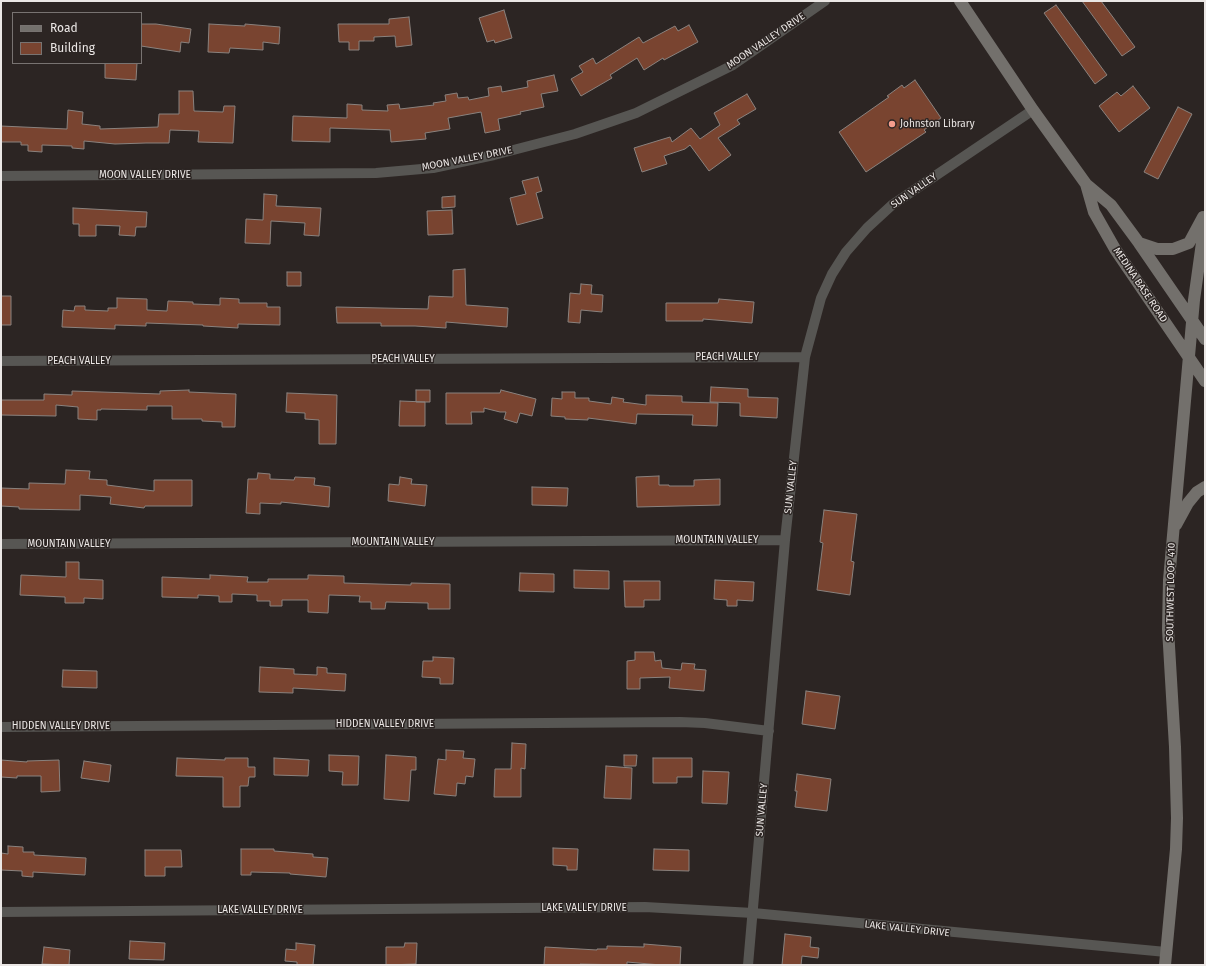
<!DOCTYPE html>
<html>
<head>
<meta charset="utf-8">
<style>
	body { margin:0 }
	#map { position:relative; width:1206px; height:966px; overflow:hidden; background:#2c2523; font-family:"Fira Sans",sans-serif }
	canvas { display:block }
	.frame { position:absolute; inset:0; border:2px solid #ebe7e5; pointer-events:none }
	.legend { position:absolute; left:12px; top:12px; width:130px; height:52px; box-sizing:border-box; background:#2c2523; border:1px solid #787371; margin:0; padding:5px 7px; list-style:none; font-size:12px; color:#ebe7e5 }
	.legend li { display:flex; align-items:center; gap:8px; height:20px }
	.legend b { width:20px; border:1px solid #787371 }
</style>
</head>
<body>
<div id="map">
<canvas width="1206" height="966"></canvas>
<div class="frame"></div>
<ul class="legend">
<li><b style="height:5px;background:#73706c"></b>Road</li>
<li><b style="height:11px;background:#794430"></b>Building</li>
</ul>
</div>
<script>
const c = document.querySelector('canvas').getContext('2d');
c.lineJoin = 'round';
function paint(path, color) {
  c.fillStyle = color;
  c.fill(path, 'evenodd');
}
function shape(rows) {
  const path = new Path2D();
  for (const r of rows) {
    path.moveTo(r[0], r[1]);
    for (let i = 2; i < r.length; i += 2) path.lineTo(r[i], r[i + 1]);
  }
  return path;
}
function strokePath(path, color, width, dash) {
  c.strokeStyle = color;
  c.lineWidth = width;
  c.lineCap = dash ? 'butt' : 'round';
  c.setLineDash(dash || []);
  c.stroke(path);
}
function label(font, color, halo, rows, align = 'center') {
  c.font = font + ' "Fira Sans",sans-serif';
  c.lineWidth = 3;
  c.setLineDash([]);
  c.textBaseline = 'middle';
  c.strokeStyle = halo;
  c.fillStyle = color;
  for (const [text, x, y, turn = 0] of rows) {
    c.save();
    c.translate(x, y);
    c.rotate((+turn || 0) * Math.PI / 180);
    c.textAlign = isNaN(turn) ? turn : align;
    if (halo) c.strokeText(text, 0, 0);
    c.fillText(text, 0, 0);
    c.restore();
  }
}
const building = shape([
	[1082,1,1101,1,1135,47,1122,56,1082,1],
	[1056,5,1107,75,1095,84,1044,13,1056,5],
	[504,10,512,38,495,43,494,40,487,42,479,18,504,10],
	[409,17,412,45,396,47,395,36,374,37,374,41,359,41,359,50,349,50,349,42,339,42,338,24,389,24,389,19,409,17],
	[141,24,156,24,191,29,189,43,181,42,180,52,141,46,141,24],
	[209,24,245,26,245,24,280,27,279,44,263,42,263,50,230,48,229,53,208,52,209,24],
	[689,25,698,42,664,60,663,58,644,70,637,58,610,75,612,78,581,96,571,79,583,72,579,66,593,58,596,64,639,37,643,43,675,26,678,31,689,25],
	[105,63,137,63,136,80,105,78,105,63],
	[554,75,558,91,541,94,544,107,520,112,521,114,498,119,500,130,485,133,481,112,448,118,450,129,425,133,426,139,391,142,390,130,330,128,330,142,292,141,293,116,347,118,347,104,362,105,362,110,388,111,387,105,399,104,400,109,434,105,433,103,446,101,445,95,457,93,458,98,468,97,469,100,489,96,488,88,501,86,502,92,528,87,527,81,554,75],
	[915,80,941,118,924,130,926,132,866,172,839,132,889,97,887,96,902,85,904,88,915,80],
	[1133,86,1150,108,1119,132,1099,106,1117,92,1121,96,1133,86],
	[179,91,193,91,194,111,223,112,224,106,235,106,233,143,198,142,199,131,170,130,169,143,146,143,115,144,84,141,84,149,72,148,72,146,42,145,42,152,28,151,28,145,21,145,21,142,1,142,1,126,67,129,68,110,83,112,82,124,100,126,100,129,158,127,159,114,179,114,179,91],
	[747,94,756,109,737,120,740,124,718,138,731,155,709,171,690,145,685,149,664,156,667,164,642,172,634,148,670,137,672,142,691,128,700,139,720,125,714,113,747,94],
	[1178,107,1192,114,1158,179,1144,172,1178,107],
	[538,177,542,191,536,193,543,218,517,225,510,198,526,194,522,181,538,177],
	[264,194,277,195,276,206,321,208,319,236,304,235,305,223,271,221,270,244,245,243,246,219,263,220,264,194],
	[455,196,455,207,442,208,442,197,455,196],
	[73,208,147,212,146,227,136,227,135,236,119,235,120,226,96,225,96,236,79,236,79,224,73,224,73,208],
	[452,210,453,234,428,235,427,211,452,210],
	[465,269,466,305,508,308,507,327,446,322,446,328,415,326,381,326,381,323,337,323,336,307,428,309,429,296,453,297,453,270,465,269],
	[287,272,301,272,301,286,287,286,287,272],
	[581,284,592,285,591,294,603,295,602,312,581,310,580,323,568,322,570,293,580,294,581,284],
	[1,296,11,296,11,325,1,325,1,296],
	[117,298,147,299,147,310,167,311,168,301,193,302,193,304,220,305,220,298,239,299,239,303,267,303,267,307,280,307,280,325,238,324,238,328,203,326,203,325,146,323,146,326,115,325,115,329,62,327,63,310,74,311,75,306,85,306,85,310,108,311,108,308,117,308,117,298],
	[719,299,754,302,752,323,703,319,703,321,666,321,666,303,718,303,719,299],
	[711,387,748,389,748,397,778,398,777,418,740,416,740,403,710,402,711,387],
	[189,390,189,392,236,394,235,427,222,427,222,422,202,421,202,419,172,419,172,406,147,406,147,410,101,409,101,410,97,410,97,420,78,419,78,407,56,405,56,416,1,415,1,400,44,400,44,394,72,395,72,391,160,394,160,391,189,390],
	[416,390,430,390,430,402,416,402,416,390],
	[501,390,536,399,532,416,520,413,517,423,504,419,506,412,500,412,484,408,484,412,471,412,472,424,446,424,446,393,500,393,501,390],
	[562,392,575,392,575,398,589,398,589,401,611,404,612,397,624,399,623,402,646,405,646,395,682,396,682,402,718,403,717,426,692,425,693,415,637,414,636,424,588,418,588,420,565,419,565,417,551,416,552,398,562,399,562,392],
	[287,393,337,395,336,444,319,444,319,420,305,419,305,413,286,412,287,393],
	[400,401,425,402,425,426,399,426,400,401],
	[66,470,90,471,89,479,107,480,107,485,154,491,154,480,192,480,192,506,145,506,144,508,110,504,111,497,80,495,80,510,19,509,19,507,1,506,1,488,29,489,29,483,65,484,66,470],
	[258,473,270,474,270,479,294,480,295,477,315,478,314,485,330,487,329,507,281,502,281,504,260,503,260,514,246,513,248,479,257,479,258,473],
	[659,476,659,485,669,485,669,486,694,486,694,480,720,479,720,505,637,507,636,477,659,476],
	[400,477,412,479,411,484,427,485,425,506,388,501,389,484,399,485,400,477],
	[532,487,568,488,567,506,532,505,532,487],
	[824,510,857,514,851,561,854,562,850,595,817,590,823,543,820,542,824,510],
	[66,562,79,562,79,579,103,580,103,599,84,598,84,603,65,603,65,597,20,595,21,575,66,577,66,562],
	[574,570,609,571,609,589,574,588,574,570],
	[520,573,554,574,554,592,519,591,520,573],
	[210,575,248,577,247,582,268,582,268,579,308,579,308,575,344,576,344,583,411,585,411,583,450,584,450,609,428,609,428,603,386,602,385,609,371,609,371,602,359,602,360,596,329,595,328,613,308,612,308,600,282,600,282,606,270,606,270,601,257,601,257,595,232,594,232,602,219,602,219,596,198,595,198,598,162,597,162,577,210,579,210,575],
	[715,580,754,582,753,601,737,600,737,606,727,606,727,600,714,599,715,580],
	[624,581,660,581,660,600,644,600,644,607,625,607,624,581],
	[635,652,654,652,655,661,661,660,662,668,681,670,682,663,695,664,694,669,706,670,704,691,669,688,670,677,640,678,640,689,627,689,627,661,635,660,635,652],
	[433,657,454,658,453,684,440,684,440,678,422,677,423,661,433,661,433,657],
	[260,667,294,669,294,674,317,675,317,667,327,668,327,673,346,674,345,691,293,688,293,693,259,692,260,667],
	[63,670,97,671,97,688,62,687,63,670],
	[806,691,840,696,835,729,802,724,806,691],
	[512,743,526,744,525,769,521,768,521,797,494,797,495,769,511,769,512,743],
	[446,750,464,751,463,758,475,759,473,777,466,776,465,784,457,783,456,796,434,794,438,759,446,760,446,750],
	[329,755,359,756,358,785,342,785,343,772,329,771,329,755],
	[386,755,416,757,416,770,411,770,409,801,384,799,386,755],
	[624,755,637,755,636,766,624,766,624,755],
	[177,758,225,760,225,758,248,758,248,767,255,767,255,777,249,777,248,786,240,786,240,807,223,807,223,777,176,776,177,758],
	[274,758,309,760,308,776,274,775,274,758],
	[653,758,692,758,692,777,677,777,677,783,653,783,653,758],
	[1,760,27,762,27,761,59,760,60,791,41,792,41,776,17,776,17,778,1,777,1,760],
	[84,761,111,765,109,782,81,778,84,761],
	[606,766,632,768,631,799,604,798,606,766],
	[703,771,729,772,727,804,702,803,703,771],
	[797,774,831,779,827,811,795,807,797,791,795,791,797,774],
	[8,846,23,847,23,852,34,852,34,855,86,858,85,875,33,872,33,877,22,876,22,871,1,870,1,853,8,854,8,846],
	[553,848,578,849,577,870,567,870,567,866,553,865,553,848],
	[241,849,274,849,274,851,313,854,313,857,328,858,326,877,290,874,290,873,251,872,251,875,241,875,241,849],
	[654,849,689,850,689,871,653,870,654,849],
	[145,850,181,850,182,867,165,867,165,876,145,876,145,850],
	[785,934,811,937,810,947,819,948,818,958,802,956,801,965,782,965,785,934],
	[130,941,165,943,164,960,129,959,130,941],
	[296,943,315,945,313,965,297,965,297,962,285,961,286,949,296,950,296,943],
	[405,943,417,943,416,964,386,965,386,947,404,947,405,943],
	[644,944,681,947,680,965,661,965,627,962,627,965,580,964,580,965,544,965,545,947,597,950,597,949,607,949,607,946,644,947,644,944],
	[44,947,70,950,69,965,42,964,44,947]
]);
paint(building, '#794430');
strokePath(building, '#8a827e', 1);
strokePath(shape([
	[1,176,376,173,433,168,494,155,575,134,636,113,733,65,825,1],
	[1,361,805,357],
	[1,544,785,540],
	[1,727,680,722,705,723,769,731],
	[1,912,645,907,753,913,1166,952],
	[748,965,785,540,805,357,821,298,832,274,846,252,867,228,892,205,1033,110]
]), '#575653', 10);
strokePath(shape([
	[960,1,1033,110,1086,184,1111,205,1139,243,1205,339],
	[1086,184,1094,212,1115,249,1205,381],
	[1139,243,1157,249,1173,249,1189,243,1203,217],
	[1176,525,1188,503,1197,492,1205,487],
	[1165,965,1176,849,1177,818,1175,747,1168,629,1169,580,1194,300,1205,221]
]), '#73706c', 12);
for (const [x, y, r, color] of [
	[892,124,4,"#f49d8d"]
]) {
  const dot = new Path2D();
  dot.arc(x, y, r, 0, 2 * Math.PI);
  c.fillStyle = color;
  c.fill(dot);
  strokePath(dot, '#2c2523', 1.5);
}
label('10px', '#ebe7e5', '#2c2523', [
	["MOON VALLEY DRIVE",766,41,-34],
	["MOON VALLEY DRIVE",467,159,-11],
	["MOON VALLEY DRIVE",145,175],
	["SUN VALLEY",914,191,-35],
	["MEDINA BASE ROAD",1140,285,56],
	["PEACH VALLEY",727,357],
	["PEACH VALLEY",403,359],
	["PEACH VALLEY",79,361],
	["SUN VALLEY",791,487,-84],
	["MOUNTAIN VALLEY",717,540],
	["MOUNTAIN VALLEY",393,542],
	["MOUNTAIN VALLEY",69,544],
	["SOUTHWEST LOOP 410",1171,592,-89],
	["HIDDEN VALLEY DRIVE",385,724],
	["HIDDEN VALLEY DRIVE",61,726],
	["SUN VALLEY",762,810,-85],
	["LAKE VALLEY DRIVE",584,908],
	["LAKE VALLEY DRIVE",260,910],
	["LAKE VALLEY DRIVE",907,929,6]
]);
label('10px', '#ebe7e5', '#2c2523', [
	["Johnston Library",900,124]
], 'left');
</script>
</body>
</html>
